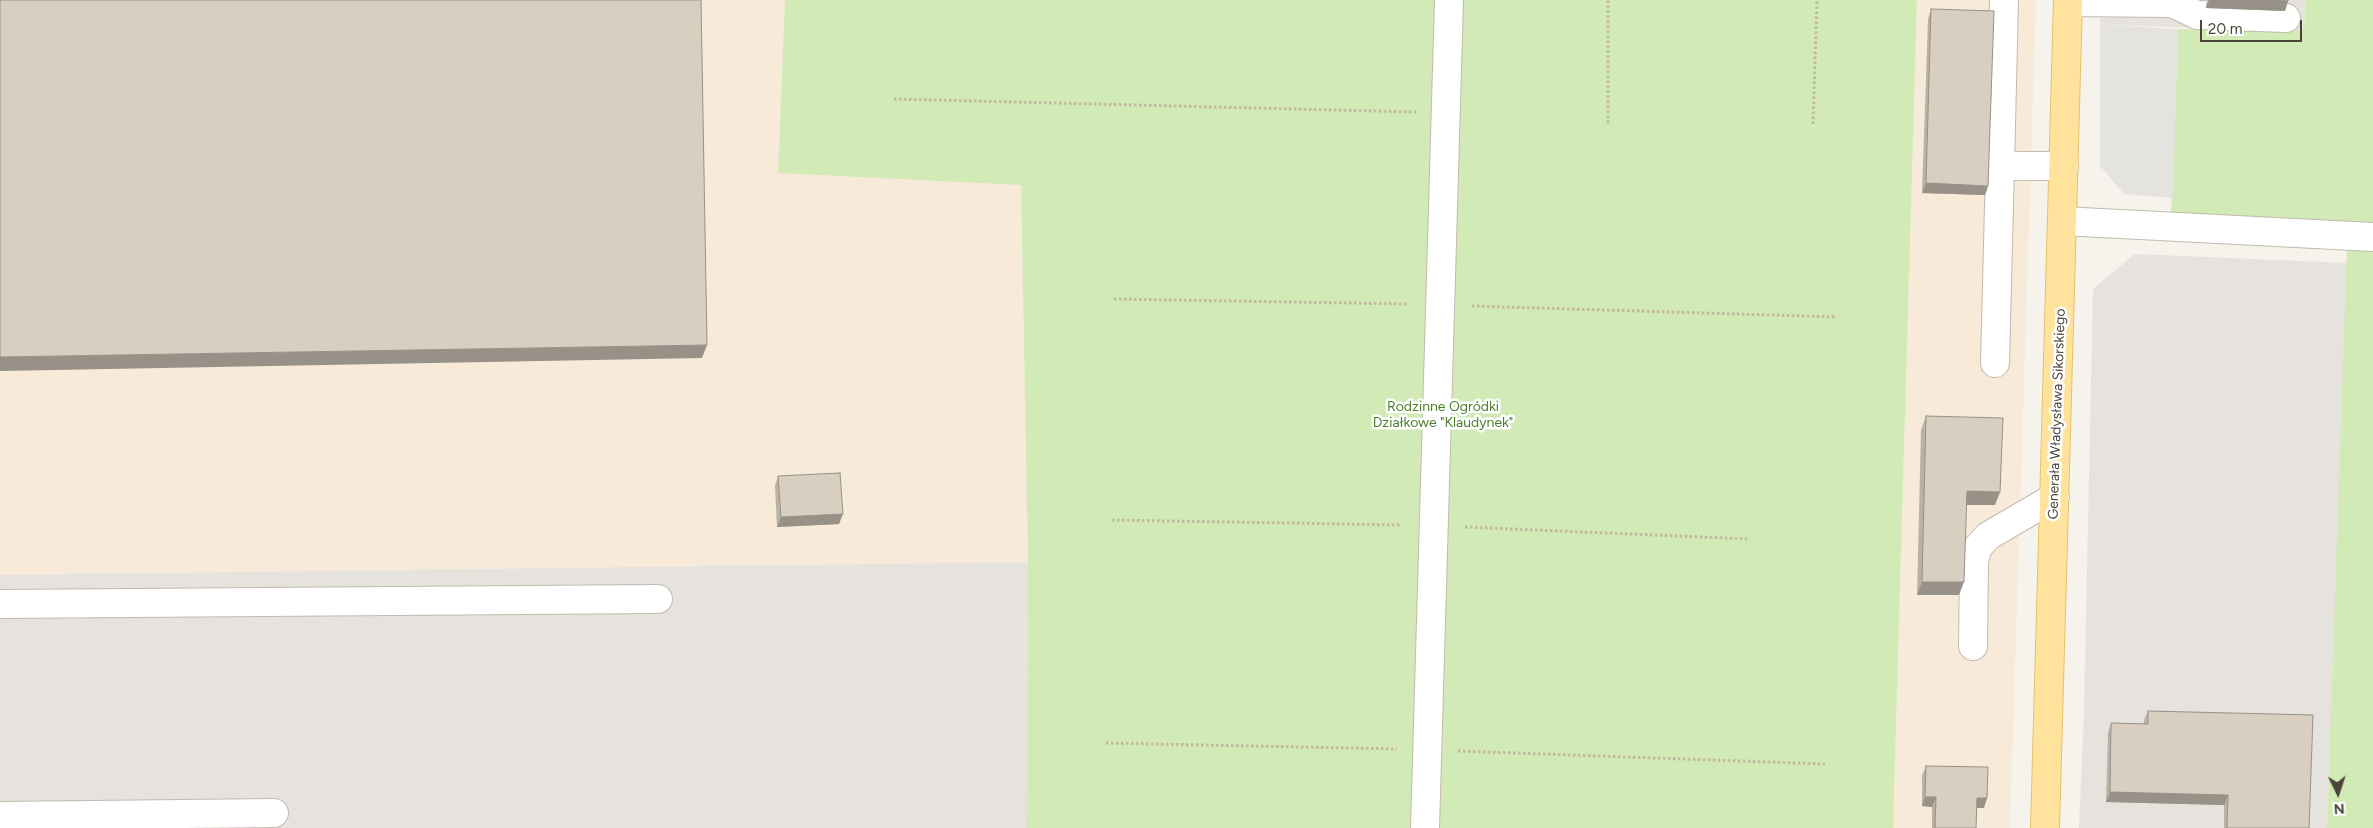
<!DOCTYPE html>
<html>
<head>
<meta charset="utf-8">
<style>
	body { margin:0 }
	#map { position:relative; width:2373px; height:828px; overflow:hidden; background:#f6f3ec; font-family:Figtree,sans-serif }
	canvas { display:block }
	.north { position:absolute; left:2313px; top:768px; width:50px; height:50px; -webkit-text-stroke:4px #fff; paint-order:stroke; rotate:176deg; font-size:14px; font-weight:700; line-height:20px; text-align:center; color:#4b4439 }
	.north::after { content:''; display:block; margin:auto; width:18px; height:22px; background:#4b4439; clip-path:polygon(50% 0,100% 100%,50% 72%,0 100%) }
	.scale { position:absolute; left:2200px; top:20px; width:102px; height:22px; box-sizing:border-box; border:2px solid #4b4439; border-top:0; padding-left:6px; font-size:15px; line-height:18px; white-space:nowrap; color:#4b4439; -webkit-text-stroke:4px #fff; paint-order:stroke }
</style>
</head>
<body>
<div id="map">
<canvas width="2373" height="828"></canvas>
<div class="north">N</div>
<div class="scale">20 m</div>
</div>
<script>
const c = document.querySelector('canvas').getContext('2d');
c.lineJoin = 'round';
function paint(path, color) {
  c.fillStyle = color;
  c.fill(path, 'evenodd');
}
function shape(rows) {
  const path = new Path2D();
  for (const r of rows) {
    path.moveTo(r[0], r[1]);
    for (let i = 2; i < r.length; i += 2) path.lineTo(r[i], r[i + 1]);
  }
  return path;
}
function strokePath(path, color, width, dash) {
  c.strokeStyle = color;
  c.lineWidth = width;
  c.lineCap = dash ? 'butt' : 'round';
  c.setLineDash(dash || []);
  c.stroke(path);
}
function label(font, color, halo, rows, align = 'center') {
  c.font = font + ' Figtree,sans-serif';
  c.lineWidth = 5;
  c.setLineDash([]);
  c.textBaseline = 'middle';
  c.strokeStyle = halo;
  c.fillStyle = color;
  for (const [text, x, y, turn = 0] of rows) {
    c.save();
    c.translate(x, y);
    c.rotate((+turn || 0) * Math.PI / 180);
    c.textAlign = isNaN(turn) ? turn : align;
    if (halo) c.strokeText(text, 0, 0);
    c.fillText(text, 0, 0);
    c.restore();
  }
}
paint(shape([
	[0,0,785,0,778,173,1021,184,1028,562,0,575],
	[1917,0,2036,0,2010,828,1893,828]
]), '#f7ead8');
paint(shape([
	[2101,0,2305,0,2304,31,2100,25],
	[2135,254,2347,263,2327,828,2079,828,2084,711,2093,289],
	[1028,562,1027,828,0,828,0,575]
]), '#e6e2dd');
paint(shape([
	[785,0,1917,0,1893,828,1027,828,1028,562,1021,185,778,173],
	[2305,0,2373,0,2373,227,2171,216,2178,29,2304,31],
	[2347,248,2373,249,2373,828,2327,828]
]), '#d2eab5');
paint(shape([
	[2100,25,2178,29,2173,198,2124,194,2100,166]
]), '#e5e3e0');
const minor = shape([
	[2068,2,2172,3,2197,15,2286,18],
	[2000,166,2004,0],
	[2062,221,2373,237],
	[1995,363,2000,166,2064,166],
	[0,604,658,599],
	[1973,646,1974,561,1978,547,1988,536,2055,497],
	[0,816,274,813],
	[1425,828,1449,0]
]);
const major = shape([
	[2045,828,2068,0]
]);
strokePath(minor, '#c2bbae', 30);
strokePath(major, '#e6c16a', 30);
strokePath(shape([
	[894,99,1416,112],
	[1608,123,1608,0],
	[1813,124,1817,0],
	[1114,299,1408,304],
	[1472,306,1837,317],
	[1112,520,1401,525],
	[1465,527,1749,539],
	[1106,743,1397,749],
	[1458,751,1825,764]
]), '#c4b79f', 3, [2.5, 2.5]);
strokePath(minor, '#fff', 28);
strokePath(major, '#ffe39c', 28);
paint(shape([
	[2208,0,2288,0,2285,11,2206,8,2206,4],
	[1931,9,1988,186,1985,195,1922,193,1928,19],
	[1926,416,1995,505,1966,505,1959,595,1917,595,1921,430],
	[778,476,839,524,777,527,775,486],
	[2148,711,2309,828,2224,828,2224,805,2106,802,2108,733,2111,723,2144,724,2144,720],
	[1926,766,1984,808,1977,808,1976,828,1932,828,1932,807,1922,806,1922,775]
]), '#bab2a6');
paint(shape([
	[2209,0,2254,0,2288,1,2285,11,2206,8],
	[1926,183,1988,186,1985,195,1922,193],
	[707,345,702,358,0,371,0,357],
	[1967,491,2000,492,1995,505,1962,505],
	[843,514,839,524,777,527,781,517],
	[1922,582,1964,582,1959,595,1917,595],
	[2110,792,2228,795,2224,805,2106,802],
	[1925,797,1936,797,1932,807,1922,806],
	[1977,798,1987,798,1984,808,1973,808]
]), '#979187');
const building = shape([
	[0,0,701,0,707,345,0,357,0,0],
	[2254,0,2288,0,2288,1,2254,0],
	[1931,9,1994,11,1988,186,1926,183,1931,9],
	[1926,416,2003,418,2000,492,1967,491,1964,582,1922,582,1926,416],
	[840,473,843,514,781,517,778,476,840,473],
	[2148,711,2313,715,2309,828,2227,828,2228,795,2110,792,2111,723,2148,724,2148,711],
	[1926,766,1988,767,1987,798,1977,798,1976,828,1935,828,1936,797,1925,797,1926,766]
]);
paint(building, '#d8cfc1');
strokePath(building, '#979187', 1);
label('14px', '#4a7f2a', '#fff', [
	["Rodzinne Ogródki",1443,407],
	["Działkowe \"Klaudynek\"",1443,423]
]);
label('14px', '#4b4439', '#fff', [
	["Generała Władysława Sikorskiego",2057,414,-88]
]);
</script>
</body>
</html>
